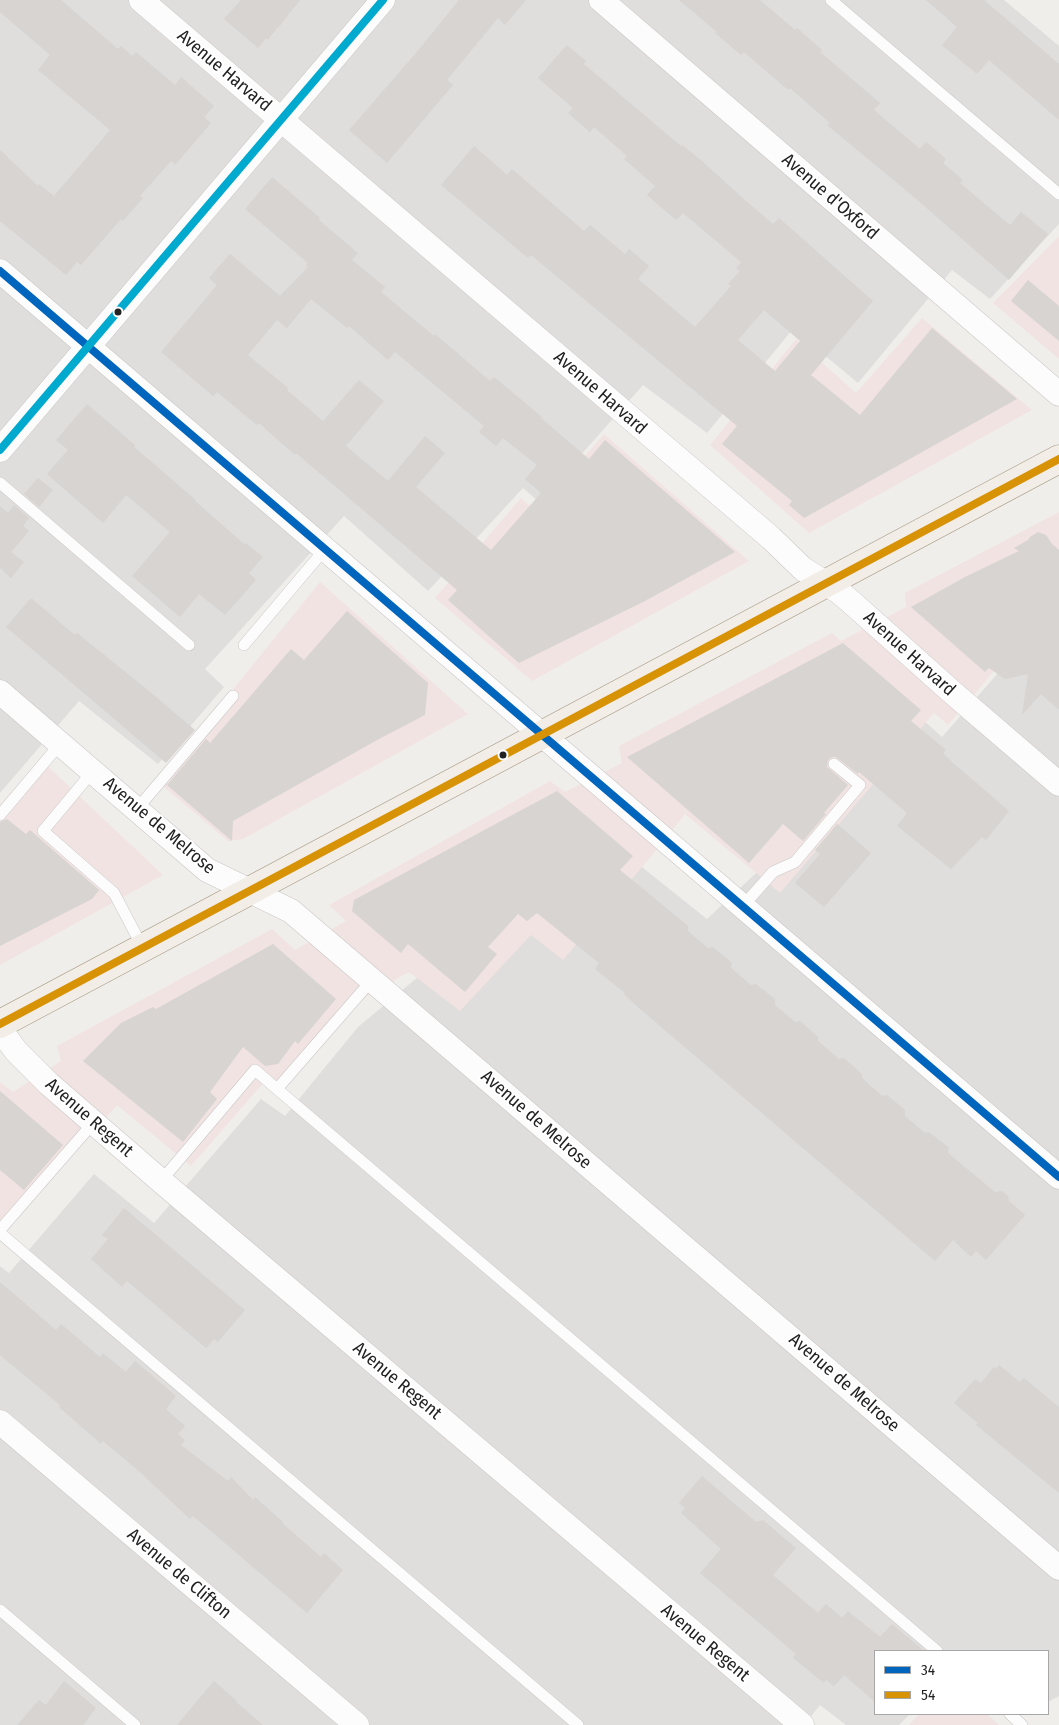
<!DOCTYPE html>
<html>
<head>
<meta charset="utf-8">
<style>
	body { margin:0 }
	#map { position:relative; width:1059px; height:1725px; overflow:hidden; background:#f0eeeb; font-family:"Fira Sans Condensed",sans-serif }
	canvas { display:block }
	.legend { position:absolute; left:874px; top:1650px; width:175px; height:65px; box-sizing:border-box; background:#fff; border:1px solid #a7a7a7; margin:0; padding:6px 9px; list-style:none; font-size:15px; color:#222 }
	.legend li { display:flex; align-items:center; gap:10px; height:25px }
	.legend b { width:25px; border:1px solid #a7a7a7 }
</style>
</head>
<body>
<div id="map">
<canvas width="1059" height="1725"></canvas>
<ul class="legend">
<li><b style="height:6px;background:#0065bd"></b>34</li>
<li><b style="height:6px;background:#d79205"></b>54</li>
</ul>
</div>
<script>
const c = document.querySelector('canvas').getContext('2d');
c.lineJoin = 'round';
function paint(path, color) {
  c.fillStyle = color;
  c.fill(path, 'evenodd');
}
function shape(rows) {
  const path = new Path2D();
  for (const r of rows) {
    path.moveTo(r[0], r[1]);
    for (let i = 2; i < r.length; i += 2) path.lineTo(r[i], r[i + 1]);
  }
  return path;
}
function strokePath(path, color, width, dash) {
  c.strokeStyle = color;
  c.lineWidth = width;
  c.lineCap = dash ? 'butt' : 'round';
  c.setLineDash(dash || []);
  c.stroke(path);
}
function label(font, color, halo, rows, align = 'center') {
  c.font = font + ' "Fira Sans Condensed",sans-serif';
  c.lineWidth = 4;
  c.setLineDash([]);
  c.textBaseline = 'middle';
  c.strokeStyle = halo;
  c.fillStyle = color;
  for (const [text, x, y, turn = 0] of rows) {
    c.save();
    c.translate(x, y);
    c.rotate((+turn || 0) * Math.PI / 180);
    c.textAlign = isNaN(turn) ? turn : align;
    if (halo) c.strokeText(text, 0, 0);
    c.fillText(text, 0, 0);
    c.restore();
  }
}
paint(shape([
	[0,0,1004,0,1059,46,1059,224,990,299,952,270,858,383,793,329,707,433,643,385,539,502,523,488,428,591,344,516,205,669,224,687,158,764,79,701,0,793],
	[1033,633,1059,658,1059,1696,1048,1702,1048,1651,875,1651,875,1714,910,1714,899,1725,846,1725,820,1705,804,1725,0,1725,0,1266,9,1273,94,1174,154,1223,261,1099,285,1116,358,1027,436,962,623,852,707,919,921,718,942,737]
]), '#dfdedc');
paint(shape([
	[1059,236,1059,359,993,303],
	[922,318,1032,410,809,533,710,445,796,339,856,393],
	[604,434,749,561,532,681,435,598,521,498,536,512],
	[1059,512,1059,618,1048,608,948,725,934,713,780,893,685,814,648,860,563,960,531,935,460,1011,409,972,356,1002,279,1089,265,1081,191,1166,117,1105,0,1238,0,1082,13,1092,61,1061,57,1046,272,929,295,950,346,921,329,905,550,781,565,792,622,763,619,746,832,633,841,641,906,607,905,593],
	[320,582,468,714,243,839,228,841,158,782],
	[40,759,163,875,0,965,0,805],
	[919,1714,987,1714,999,1725,909,1725]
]), '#f1e3e1');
paint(shape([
	[0,0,61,0,118,49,121,46,132,56,136,52,175,85,181,77,214,106,204,117,211,123,175,165,171,161,140,196,143,198,123,221,121,219,81,265,77,262,66,275,0,221,0,150,38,186,39,184,54,196,110,130,38,70,50,55,0,12],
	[241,0,300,0,278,28,277,28,268,40,266,38,258,48,224,19],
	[459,0,526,0,505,25,498,18,447,80,453,85,387,163,349,130,416,53],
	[679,0,760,0,795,30,797,28,822,50,820,52,880,103,874,110,920,149,926,142,946,159,943,163,963,180,960,183,1010,225,1021,212,1048,234,1009,280,914,197,827,125,830,123,790,88,788,90,744,52,741,55,715,33,717,32],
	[926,0,984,0,1059,64,1059,120,989,60,977,74,942,45,957,27],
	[567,45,586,61,584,64,681,146,682,145,702,161,746,201,773,224,779,218,873,301,811,375,860,415,932,328,1017,399,804,518,789,505,792,501,722,444,737,426,531,255,528,258,441,185,474,146,507,175,512,169,584,231,590,225,625,254,629,249,649,266,638,279,695,327,731,286,728,284,740,271,736,268,741,262,683,213,676,220,647,195,655,186,624,159,627,156,594,127,590,132,568,113,573,108,538,78],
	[764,310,800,341,775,371,738,340],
	[272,177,320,218,319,220,358,253,352,260,385,287,381,292,434,336,435,334,490,381,494,377,542,417,541,418,589,459,605,440,735,552,643,602,519,663,448,600,457,590,296,453,295,455,259,423,257,425,217,392,213,396,161,352,217,285,209,278,230,254,280,296,308,267,306,265,308,263,245,209],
	[311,299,347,328,349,326,388,360,395,352,484,426,479,432,496,446,503,438,537,465,525,479,541,493,491,550,416,487,445,453,425,436,388,481,346,446,384,401,359,380,323,421,287,390,288,388,248,355,277,320,287,328],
	[1028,280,1059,306,1059,341,1011,301],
	[87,404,135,445,134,447,196,500,195,501,244,544,246,543,263,557,249,573,256,580,225,615,199,594,180,617,132,576,170,532,126,495,103,523,47,474,68,450,56,440],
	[38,478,53,490,39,507,24,494],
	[14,505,29,518,23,526,29,531,11,552,24,562,11,578,0,568,0,506,8,513],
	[1038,532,1046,535,1052,544,1059,550,1059,710,1041,694,1022,715,1028,674,1005,679,989,668,985,672,911,607,965,577,1019,551,1014,548,1028,540,1030,537],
	[31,598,75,635,77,633,149,691,195,730,166,763,6,627],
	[347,611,428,683,425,715,379,739,233,821,232,841,167,785,206,739,210,743,291,649,304,660],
	[843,643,921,710,911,721,946,750,943,753,952,762,1009,811,986,840,982,837,951,869,897,826,907,813,859,772,858,774,836,757,832,757,828,760,827,767,848,785,824,813,826,814,803,841,783,824,749,863,627,757],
	[557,791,633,856,620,870,682,921,688,926,688,931,708,948,713,947,732,963,731,968,751,985,756,984,775,999,775,1005,795,1022,800,1021,818,1037,818,1041,839,1059,844,1058,862,1074,862,1078,882,1096,887,1095,905,1110,905,1116,925,1133,929,1132,949,1148,948,1153,995,1192,1002,1191,1008,1196,1009,1201,1025,1215,986,1260,976,1251,971,1257,953,1240,935,1261,639,1008,624,994,625,993,595,969,599,963,537,913,527,921,518,914,488,947,497,954,465,992,408,944,401,953,352,911,354,900],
	[7,819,26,834,30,830,99,890,92,899,0,946,0,822],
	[837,824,871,853,824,907,795,883,820,854,815,850],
	[273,944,336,999,298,1044,295,1041,278,1064,265,1066,243,1047,210,1092,217,1099,183,1142,83,1061,121,1023,153,1007,156,1009],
	[0,1091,63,1145,24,1190,0,1170],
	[124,1208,245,1310,218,1342,214,1339,206,1348,127,1281,122,1287,91,1259,108,1239,102,1235],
	[0,1282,56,1330,61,1324,100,1357,103,1353,126,1372,135,1361,176,1396,166,1409,185,1426,178,1434,185,1440,181,1445,228,1481,231,1477,253,1500,255,1497,283,1522,282,1523,321,1557,324,1553,343,1570,307,1613,193,1516,190,1519,141,1473,103,1441,101,1444,59,1407,60,1405,0,1355],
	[999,1365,1020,1382,1024,1378,1059,1407,1059,1493,976,1425,978,1423,954,1403,975,1379,981,1383,994,1367,996,1369],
	[702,1476,756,1522,763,1520,796,1548,773,1575,818,1613,826,1604,842,1618,848,1611,880,1637,892,1624,924,1651,875,1651,875,1702,844,1675,834,1686,826,1680,824,1683,793,1658,796,1654,700,1573,721,1549,681,1513,685,1508,679,1503],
	[64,1681,96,1708,83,1725,17,1725,39,1700,46,1705],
	[214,1681,237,1701,236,1702,263,1725,177,1725]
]), '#d7d4d2');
const service = shape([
	[831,0,1059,194],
	[0,483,189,645],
	[244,645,325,549],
	[93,771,43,831,114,893,143,948],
	[137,809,233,696],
	[0,815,60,744],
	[743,906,773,872,795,862,860,785,834,764],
	[372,980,277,1089,937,1651],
	[161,1181,255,1070,277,1089],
	[0,1230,94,1122],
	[0,1233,578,1725],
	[0,1610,135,1725],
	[1010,1714,1022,1725]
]);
const minor = shape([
	[141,0,771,538,803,569,838,591,850,601,953,693,1059,784],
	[601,0,1059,394],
	[0,271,1059,1177],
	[0,450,383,0],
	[0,692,207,870,291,911,1059,1568],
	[0,1029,16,1051,49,1084,161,1181,802,1725],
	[0,1422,357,1725]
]);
const primary = shape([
	[0,1024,1059,459]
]);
strokePath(service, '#c9c8c7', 12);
strokePath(minor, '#c9c8c7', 25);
strokePath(primary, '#a79c86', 29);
strokePath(service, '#fdfcfc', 11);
strokePath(minor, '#fdfcfc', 24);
strokePath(primary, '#f3ede7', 28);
strokePath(shape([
	[0,271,1059,1177]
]), '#0065bd', 8);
strokePath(shape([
	[0,1024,1059,459]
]), '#d79205', 8);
strokePath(shape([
	[0,450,383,0]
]), '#00a9ce', 8);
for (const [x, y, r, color] of [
	[118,312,4.5,"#222"],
	[503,755,4.5,"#222"]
]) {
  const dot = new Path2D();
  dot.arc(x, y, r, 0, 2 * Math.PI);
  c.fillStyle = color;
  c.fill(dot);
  strokePath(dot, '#fff', 2);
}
label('18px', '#222', '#fff', [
	["Avenue Harvard",224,71,40],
	["Avenue d'Oxford",830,197,41],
	["Avenue Harvard",600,393,41],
	["Avenue Harvard",909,654,42],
	["Avenue de Melrose",159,826,40],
	["Avenue Regent",89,1118,41],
	["Avenue de Melrose",536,1120,41],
	["Avenue Regent",397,1381,40],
	["Avenue de Melrose",844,1383,41],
	["Avenue de Clifton",179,1574,40],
	["Avenue Regent",705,1643,40]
]);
</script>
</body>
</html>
